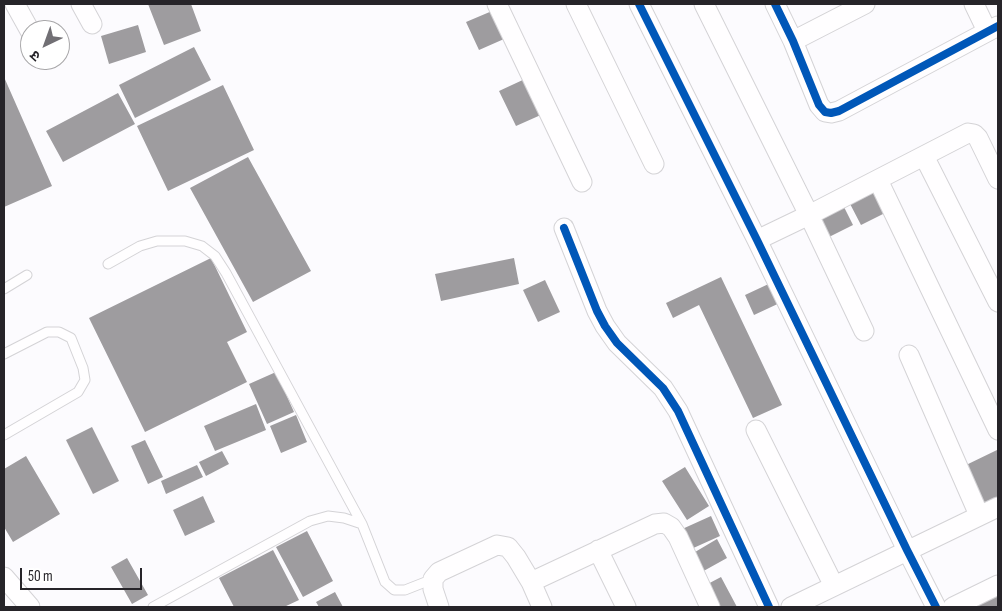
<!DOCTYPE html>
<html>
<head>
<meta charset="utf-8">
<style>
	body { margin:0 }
	#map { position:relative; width:1002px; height:611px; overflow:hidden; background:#fcfbfe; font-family:"Sofia Sans Condensed","Noto Sans Devanagari",sans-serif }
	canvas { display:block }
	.frame { position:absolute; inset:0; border:5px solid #262429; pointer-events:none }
	.north { position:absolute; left:20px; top:20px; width:50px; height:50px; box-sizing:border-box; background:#fff; border:1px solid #a8a7a9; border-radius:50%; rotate:222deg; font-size:14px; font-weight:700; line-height:20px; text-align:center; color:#262429 }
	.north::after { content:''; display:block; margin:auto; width:18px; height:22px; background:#716f74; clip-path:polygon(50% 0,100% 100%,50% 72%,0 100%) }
	.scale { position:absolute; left:20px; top:568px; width:122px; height:22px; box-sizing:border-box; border:2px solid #262429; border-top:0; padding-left:6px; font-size:15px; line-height:18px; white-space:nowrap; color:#262429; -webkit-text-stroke:4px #fff; paint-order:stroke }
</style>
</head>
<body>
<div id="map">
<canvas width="1002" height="611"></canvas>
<div class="frame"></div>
<div class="north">उ</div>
<div class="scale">50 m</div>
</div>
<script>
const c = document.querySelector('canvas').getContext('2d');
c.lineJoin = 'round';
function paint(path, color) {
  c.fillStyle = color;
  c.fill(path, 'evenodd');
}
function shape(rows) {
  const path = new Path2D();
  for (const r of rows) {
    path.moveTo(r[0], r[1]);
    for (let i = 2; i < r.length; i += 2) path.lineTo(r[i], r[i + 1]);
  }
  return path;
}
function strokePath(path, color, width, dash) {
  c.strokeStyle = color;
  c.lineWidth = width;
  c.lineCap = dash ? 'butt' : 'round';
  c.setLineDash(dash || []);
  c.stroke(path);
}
paint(shape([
	[148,4,191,4,201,31,164,45],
	[492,11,504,39,479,50,466,22],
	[138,25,146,52,109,64,101,36],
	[194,47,211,80,135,118,119,85],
	[4,77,52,186,4,207],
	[527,78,543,114,516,126,499,91],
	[223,85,254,150,168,191,137,126],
	[118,93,135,124,63,162,46,131],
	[248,157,311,271,253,302,190,188],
	[874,187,887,212,861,225,848,200],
	[842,203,853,225,829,237,818,216],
	[211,258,247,332,227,342,247,382,145,432,89,318],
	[514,258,519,284,441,301,435,274],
	[721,277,782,405,753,418,699,305,673,318,666,303],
	[545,280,560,312,538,322,523,290],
	[775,281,784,301,754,315,745,295],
	[276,372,294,412,267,424,249,384],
	[256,404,266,430,215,451,204,426],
	[296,415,307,442,281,453,270,426],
	[92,427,119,481,93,494,66,440],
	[145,440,163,477,148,484,131,446],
	[997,450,998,453,998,497,983,504,964,466],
	[222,451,229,464,206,476,199,462],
	[26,456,60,514,13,542,4,527,4,469],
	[197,465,203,477,166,494,161,481],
	[685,467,709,506,687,520,662,481],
	[203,496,215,522,185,536,173,510],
	[711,516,720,536,689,550,680,530],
	[307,531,333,581,303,597,276,547],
	[717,539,727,558,700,573,690,555],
	[273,550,299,600,284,607,234,607,219,578],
	[127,558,148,595,132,604,111,567],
	[721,577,737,607,713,607,702,587],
	[335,592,343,607,319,607,316,602],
	[998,593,998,607,978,607,976,604]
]), '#9e9c9f');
const lane = shape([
	[108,264,140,246,157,241,185,241,202,246,215,256,226,273,362,524,385,582,394,590,405,590,433,579],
	[4,289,27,275],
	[4,354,47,332,59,332,71,338,83,368,85,380,78,392,4,435],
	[153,607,310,521,328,516,344,518,362,524]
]);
const street = shape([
	[15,4,30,31],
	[81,4,92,24],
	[497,4,582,182],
	[576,4,654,164],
	[639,4,757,240,907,550,936,607],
	[704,4,809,215,864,331],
	[775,4,793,41,819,105,825,112,831,113,839,111,998,26],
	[974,4,987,31],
	[793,41,865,4],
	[924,156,998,302],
	[878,180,998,430],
	[564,228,597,311,605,326,617,343,663,388,678,411,769,607],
	[757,240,809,215,968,133,974,134,978,138,998,179],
	[909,355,979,515],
	[756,430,834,586],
	[598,550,626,607],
	[4,577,30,607],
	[531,582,655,524,664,523,671,527,678,537,710,607],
	[439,607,433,589,433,579,439,572,497,545,508,547,516,557,531,582,542,607],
	[791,607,998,507],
	[953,607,998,585]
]);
strokePath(lane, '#d4d3d6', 11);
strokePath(street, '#d4d3d6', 21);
strokePath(lane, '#fffeff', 9);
strokePath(street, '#fffeff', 19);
strokePath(shape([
	[639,4,757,240,907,550,936,607],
	[775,4,793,41,819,105,825,112,831,113,839,111,998,26],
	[564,228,597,311,605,326,617,343,663,388,678,411,769,607]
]), '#0057b8', 8);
</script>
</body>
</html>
